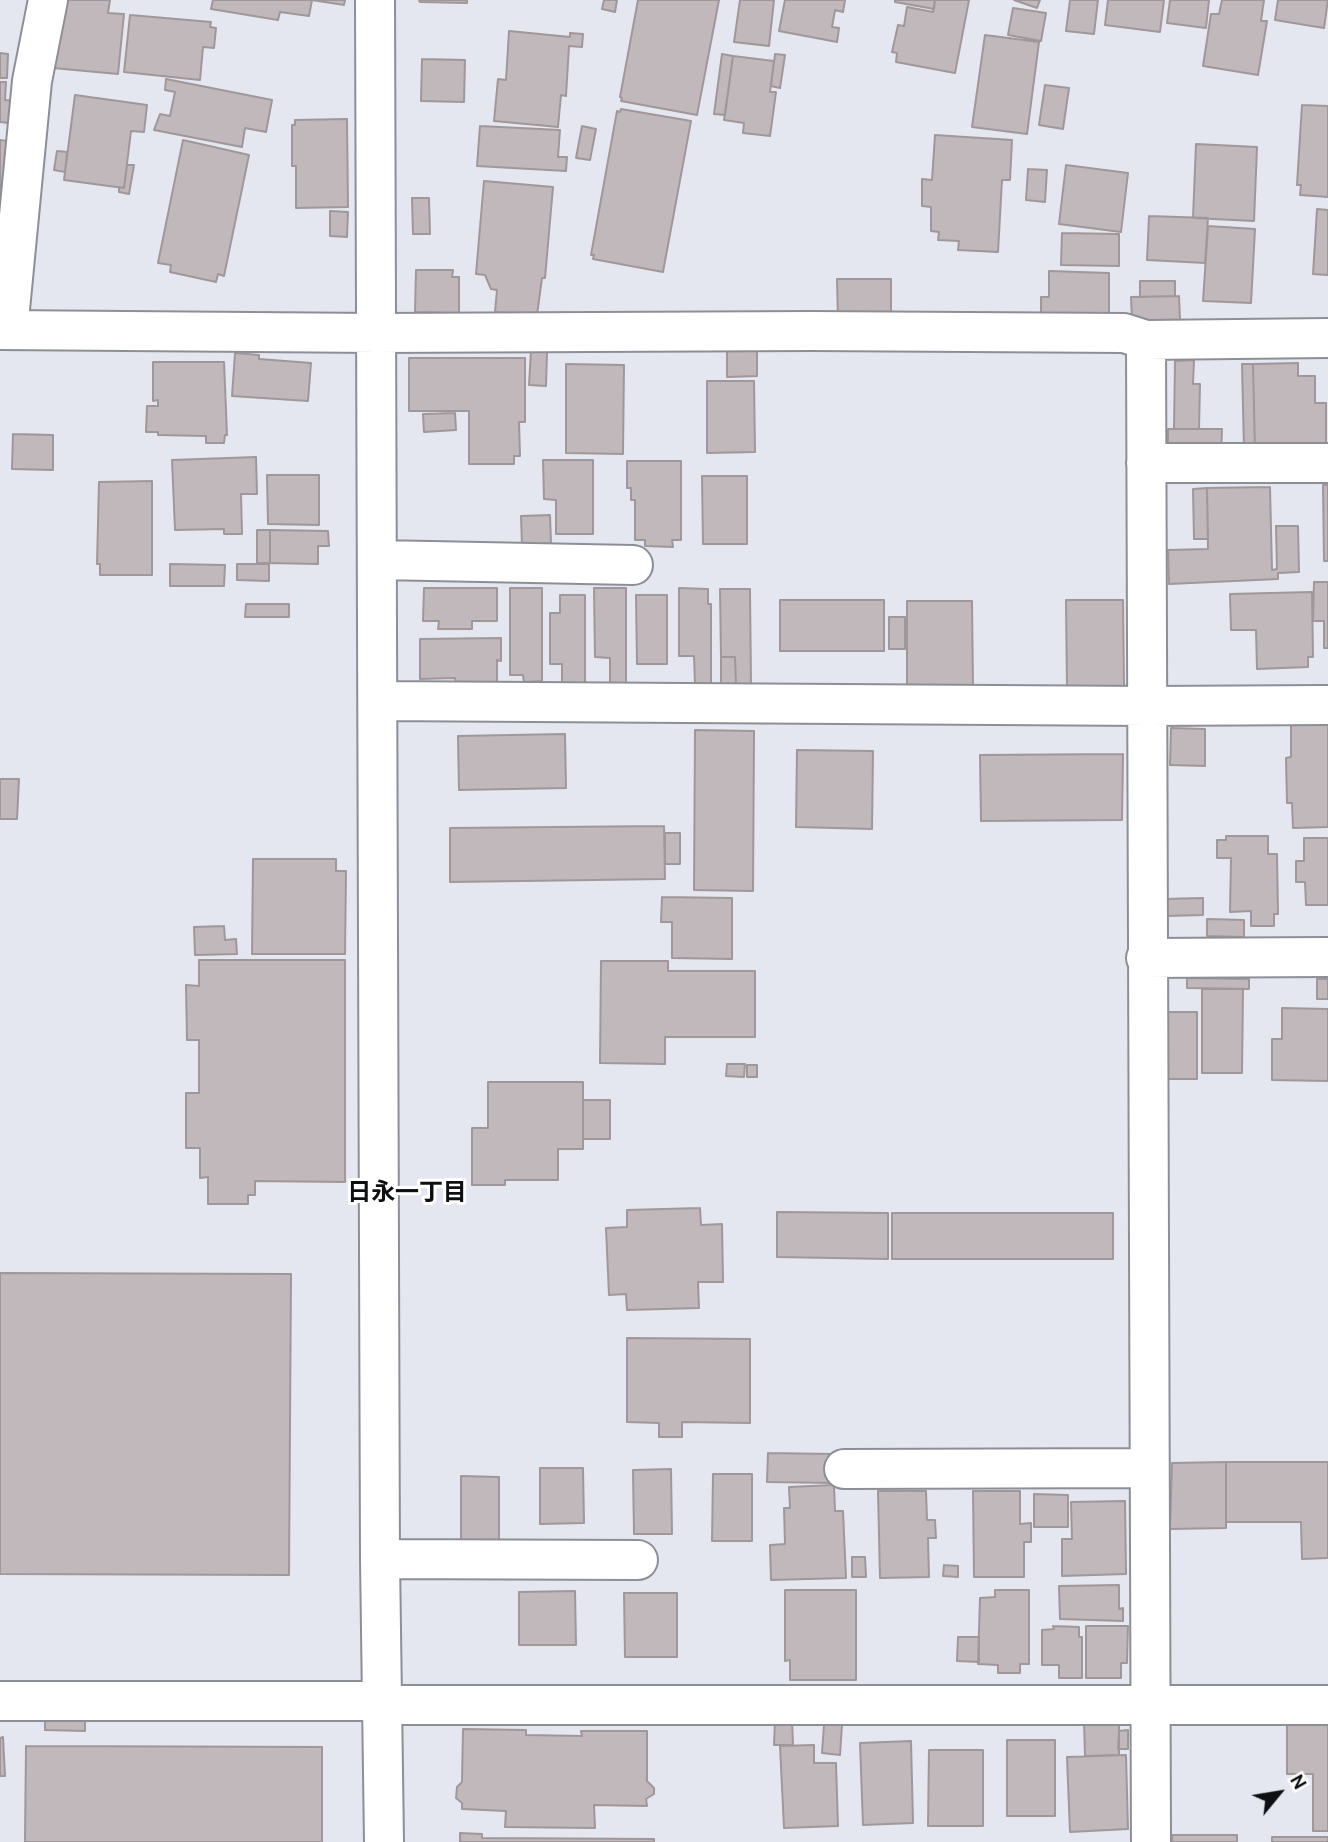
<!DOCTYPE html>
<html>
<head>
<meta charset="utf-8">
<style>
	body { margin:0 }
	#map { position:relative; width:1328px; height:1842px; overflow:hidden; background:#e4e7ef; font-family:Overpass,sans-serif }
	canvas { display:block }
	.north { position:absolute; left:1244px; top:1758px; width:70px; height:70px; -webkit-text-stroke:5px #fff; paint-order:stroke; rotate:60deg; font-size:19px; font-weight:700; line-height:28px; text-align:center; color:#0e0f11 }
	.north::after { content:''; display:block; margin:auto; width:24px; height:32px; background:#0e0f11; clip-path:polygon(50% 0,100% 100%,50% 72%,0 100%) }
</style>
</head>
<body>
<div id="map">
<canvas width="1328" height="1842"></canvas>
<div class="north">N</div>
</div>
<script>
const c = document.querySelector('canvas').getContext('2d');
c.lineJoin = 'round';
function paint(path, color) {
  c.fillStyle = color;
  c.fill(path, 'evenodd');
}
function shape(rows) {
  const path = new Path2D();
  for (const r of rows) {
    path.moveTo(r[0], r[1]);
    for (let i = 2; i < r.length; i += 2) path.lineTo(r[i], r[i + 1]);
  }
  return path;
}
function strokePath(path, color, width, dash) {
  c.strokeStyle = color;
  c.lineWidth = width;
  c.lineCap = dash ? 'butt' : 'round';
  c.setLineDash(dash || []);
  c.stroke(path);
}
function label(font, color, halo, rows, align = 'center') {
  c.font = font + ' Overpass,"Noto Sans JP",sans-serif';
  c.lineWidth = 6;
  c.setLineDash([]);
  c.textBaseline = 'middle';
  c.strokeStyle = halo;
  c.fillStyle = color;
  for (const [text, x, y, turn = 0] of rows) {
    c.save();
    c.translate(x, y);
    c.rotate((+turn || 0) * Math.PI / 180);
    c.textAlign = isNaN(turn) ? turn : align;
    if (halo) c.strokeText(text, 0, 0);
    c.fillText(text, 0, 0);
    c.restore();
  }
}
const building = shape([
	[64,0,110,0,108,13,124,14,118,74,53,68,64,0],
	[213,0,312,0,309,16,280,12,278,20,211,9,213,0],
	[312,0,345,0,344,5,312,0],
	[419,0,467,0,467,3,420,2,419,0],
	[604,0,617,0,615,12,602,9,604,0],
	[638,0,719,0,697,115,621,101,622,98,620,97,638,0],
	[740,0,774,0,769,46,734,42,740,0],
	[785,0,845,0,843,12,835,10,832,27,839,28,837,42,779,31,785,0],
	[895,0,935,0,934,9,895,2,895,0],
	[935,0,969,0,955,73,896,62,897,53,892,52,898,25,904,26,907,7,933,12,935,0],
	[1014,0,1040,0,1037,8,1014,0],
	[1070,0,1098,0,1094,34,1066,31,1070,0],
	[1108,0,1164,0,1160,32,1105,25,1108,0],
	[1170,0,1209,0,1206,28,1167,23,1170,0],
	[1222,0,1264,0,1261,21,1267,21,1258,75,1203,66,1211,14,1219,14,1222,0],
	[1278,0,1328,0,1324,28,1275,20,1278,0],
	[1013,8,1046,13,1041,41,1008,35,1013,8],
	[130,15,211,22,210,27,216,28,214,48,203,47,200,80,124,72,130,15],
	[509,31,570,37,570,33,583,34,582,47,569,46,566,96,561,95,558,127,494,121,498,79,506,80,509,31],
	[985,35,1039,42,1027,134,972,127,985,35],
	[0,53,8,54,7,78,0,78,0,53],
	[722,54,733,56,725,115,714,114,722,54],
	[775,54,785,55,780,88,771,86,775,54],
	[733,56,774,61,770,92,776,92,770,136,743,133,744,123,724,120,733,56],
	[422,59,465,60,464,102,421,101,422,59],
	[166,79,272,100,266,132,245,128,242,147,154,130,160,114,170,116,175,92,165,90,166,79],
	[0,82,6,82,5,100,19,101,17,124,0,122,0,82],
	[1045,85,1069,88,1063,129,1039,125,1045,85],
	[75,95,147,105,144,132,131,131,124,188,64,180,75,95],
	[1302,105,1328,106,1328,197,1300,195,1301,185,1297,185,1302,105],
	[621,109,691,121,663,272,593,259,594,255,591,255,617,111,620,112,621,109],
	[347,119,348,207,296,208,296,166,292,166,292,125,295,125,295,120,347,119],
	[480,126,560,130,558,157,567,157,566,171,477,166,480,126],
	[582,126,596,129,590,160,576,158,582,126],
	[935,135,1012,140,1010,180,1002,180,998,252,958,250,959,241,938,240,939,232,931,231,931,207,922,206,922,179,932,180,935,135],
	[0,140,13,142,7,200,0,200,0,140],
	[183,140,249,155,224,276,218,274,216,282,170,272,171,265,158,263,183,140],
	[1196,144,1257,147,1254,221,1193,218,1196,144],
	[57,151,67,152,65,172,54,170,57,151],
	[127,165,134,165,129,194,119,192,119,187,124,188,127,165],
	[1066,165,1128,173,1121,232,1059,224,1066,165],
	[1028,169,1047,170,1045,202,1026,200,1028,169],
	[484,181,553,187,545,278,542,278,537,315,495,312,497,290,491,289,485,275,476,274,484,181],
	[412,198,429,198,430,234,413,234,412,198],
	[1317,209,1328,210,1328,275,1313,274,1317,209],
	[330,211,348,212,347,237,330,236,330,211],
	[1149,216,1208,218,1205,263,1147,260,1149,216],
	[1208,226,1255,229,1251,303,1203,301,1208,226],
	[1062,233,1119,234,1119,266,1061,265,1062,233],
	[416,270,453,270,452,277,459,277,459,313,415,312,416,270],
	[1049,271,1109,273,1109,318,1041,316,1041,297,1049,297,1049,271],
	[837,279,891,279,891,320,838,320,837,279],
	[1140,281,1175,281,1175,296,1140,297,1140,281],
	[1179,296,1180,320,1132,320,1131,297,1179,296],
	[531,351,547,352,546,386,529,385,531,351],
	[727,351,757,351,757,376,727,377,727,351],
	[235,353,259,355,259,359,311,363,308,401,232,396,235,353],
	[409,358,525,358,525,422,519,422,520,456,514,456,514,464,469,464,469,411,409,411,409,358],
	[1194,360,1193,384,1200,384,1199,429,1174,429,1175,361,1194,360],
	[153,362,224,362,227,435,225,435,224,443,206,443,206,436,158,435,158,432,146,432,147,406,158,406,158,400,153,401,153,362],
	[1298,363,1298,376,1315,376,1315,403,1326,403,1326,449,1255,450,1253,364,1298,363],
	[566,364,624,365,623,454,566,453,566,364],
	[1242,364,1253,364,1255,450,1244,450,1242,364],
	[707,381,754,381,755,452,707,453,707,381],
	[455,413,456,430,424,432,423,414,455,413],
	[1168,429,1222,429,1221,454,1168,454,1168,429],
	[13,434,53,435,53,470,12,469,13,434],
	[256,457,257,494,241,494,242,534,224,534,224,529,175,530,172,460,256,457],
	[543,460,593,460,593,534,556,534,556,500,544,499,543,460],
	[627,461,681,461,681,540,672,540,673,547,645,546,645,540,635,540,635,500,631,500,631,488,627,488,627,461],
	[267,475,319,475,319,525,268,524,267,475],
	[702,476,747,476,747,544,703,544,702,476],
	[152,481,152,575,100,575,100,564,97,564,99,482,152,481],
	[1323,485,1328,485,1328,561,1324,561,1323,485],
	[1270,487,1272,570,1277,569,1276,526,1298,526,1299,572,1278,573,1278,579,1169,584,1168,550,1208,549,1207,488,1270,487],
	[1207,488,1208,539,1194,539,1193,489,1207,488],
	[550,515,551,544,522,545,521,516,550,515],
	[257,530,270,530,270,563,257,563,257,530],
	[270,530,328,531,329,546,318,546,318,564,270,563,270,530],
	[170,564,225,565,224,586,170,586,170,564],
	[237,564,269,564,269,581,237,580,237,564],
	[1314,582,1328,582,1328,648,1324,648,1324,621,1313,621,1314,582],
	[424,588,497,588,497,621,472,621,472,629,438,629,439,621,423,621,424,588],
	[510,588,542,588,542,681,524,682,523,675,510,675,510,588],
	[594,588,626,588,626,685,610,685,610,658,595,657,594,588],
	[679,588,708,589,708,604,711,604,711,685,695,685,694,656,679,656,679,588],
	[720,589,750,589,751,684,736,684,735,657,721,657,720,589],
	[1312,592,1313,657,1308,657,1308,667,1257,669,1256,630,1231,630,1230,594,1312,592],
	[560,595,585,595,585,684,562,684,562,664,550,664,550,613,560,613,560,595],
	[636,595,667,595,667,664,637,664,636,595],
	[780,600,884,600,884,651,780,651,780,600],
	[1066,600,1123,600,1124,688,1067,688,1066,600],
	[907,601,972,601,973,688,907,688,907,601],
	[246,604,289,604,289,617,245,617,246,604],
	[889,617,905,617,905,649,889,649,889,617],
	[501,638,501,661,497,660,497,684,456,685,455,678,420,679,420,639,501,638],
	[721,657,735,657,736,684,721,684,721,657],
	[1328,723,1328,827,1293,828,1292,803,1287,803,1286,758,1291,757,1291,724,1328,723],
	[1171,728,1205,729,1205,766,1170,765,1171,728],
	[695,730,754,731,753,891,694,890,695,730],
	[565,734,566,788,459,790,458,736,565,734],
	[797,750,873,751,872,829,796,827,797,750],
	[1123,754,1122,820,981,821,980,755,1123,754],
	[0,779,19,779,17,819,0,819,0,779],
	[664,826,665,879,450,882,450,828,664,826],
	[665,833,680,833,680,864,665,864,665,833],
	[1226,836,1268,836,1268,854,1277,854,1278,914,1274,914,1274,926,1251,926,1251,911,1230,912,1231,858,1217,858,1217,840,1226,840,1226,836],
	[1304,838,1328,838,1328,905,1306,905,1305,882,1296,882,1296,861,1304,861,1304,838],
	[253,859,336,859,336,871,346,871,345,954,252,954,253,859],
	[662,897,732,898,732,959,672,958,672,922,661,922,662,897],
	[1203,898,1203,915,1165,916,1164,899,1203,898],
	[1207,919,1244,920,1244,937,1207,936,1207,919],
	[224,926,225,940,236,939,237,954,195,955,194,927,224,926],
	[199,960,345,960,345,1182,255,1181,255,1195,248,1195,248,1204,208,1204,208,1177,200,1178,200,1148,186,1148,186,1093,199,1093,199,1040,187,1040,186,985,199,986,199,960],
	[601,961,668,961,668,971,755,971,755,1037,665,1037,665,1064,600,1063,601,961],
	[1187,978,1249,979,1249,989,1187,988,1187,978],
	[1317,979,1328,979,1328,999,1317,999,1317,979],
	[1202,989,1243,989,1242,1073,1202,1073,1202,989],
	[1282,1008,1328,1009,1328,1081,1272,1080,1272,1039,1282,1039,1282,1008],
	[1163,1012,1197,1012,1197,1079,1163,1079,1163,1012],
	[727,1064,745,1064,744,1077,726,1076,727,1064],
	[747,1065,757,1065,757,1077,747,1077,747,1065],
	[488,1082,583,1082,583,1149,558,1149,558,1180,505,1180,505,1185,472,1185,472,1128,488,1128,488,1082],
	[583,1100,610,1100,610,1139,583,1139,583,1100],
	[700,1208,701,1225,722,1224,723,1282,698,1282,699,1308,627,1310,626,1294,609,1295,606,1228,627,1227,627,1210,700,1208],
	[777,1212,888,1213,888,1259,777,1257,777,1212],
	[892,1213,1113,1213,1113,1259,892,1259,892,1213],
	[0,1273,291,1274,289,1575,0,1574,0,1273],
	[627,1338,750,1339,750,1423,682,1422,682,1437,659,1437,659,1423,627,1422,627,1338],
	[768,1453,834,1454,835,1483,767,1482,768,1453],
	[1226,1462,1226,1528,1170,1529,1172,1463,1226,1462],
	[1226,1462,1328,1462,1328,1558,1302,1559,1301,1522,1226,1522,1226,1462],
	[540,1468,583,1468,584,1523,540,1524,540,1468],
	[671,1469,672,1534,634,1534,633,1470,671,1469],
	[713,1474,752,1474,752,1541,712,1541,713,1474],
	[461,1476,499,1477,499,1542,461,1542,461,1476],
	[834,1485,835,1511,843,1511,846,1578,771,1580,770,1545,785,1544,784,1508,790,1508,789,1487,834,1485],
	[878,1491,926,1491,927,1520,935,1520,936,1538,928,1538,929,1577,880,1578,878,1491],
	[973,1491,1020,1491,1020,1524,1031,1523,1031,1542,1024,1542,1024,1577,974,1577,973,1491],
	[1034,1494,1068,1495,1068,1527,1034,1527,1034,1494],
	[1125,1501,1126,1574,1062,1576,1062,1539,1072,1539,1071,1502,1125,1501],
	[852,1557,865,1557,866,1577,852,1577,852,1557],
	[944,1565,958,1566,958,1577,943,1576,944,1565],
	[1119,1585,1119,1609,1123,1608,1123,1621,1060,1619,1059,1586,1119,1585],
	[785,1590,856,1590,856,1680,790,1680,790,1660,785,1661,785,1590],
	[995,1590,1029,1590,1029,1664,1020,1664,1020,1673,998,1673,998,1665,978,1664,980,1598,995,1597,995,1590],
	[575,1591,576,1645,519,1645,519,1592,575,1591],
	[624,1593,677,1593,677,1657,625,1657,624,1593],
	[1053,1626,1079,1627,1079,1637,1082,1637,1082,1678,1059,1678,1059,1665,1042,1665,1042,1630,1054,1629,1053,1626],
	[1086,1626,1128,1626,1127,1663,1121,1663,1121,1678,1086,1678,1086,1626],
	[958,1637,979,1637,979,1662,957,1661,958,1637],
	[45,1715,85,1715,85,1731,45,1730,45,1715],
	[792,1719,793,1745,774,1745,775,1720,792,1719],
	[1084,1721,1119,1721,1119,1755,1085,1756,1084,1721],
	[1287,1721,1328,1721,1328,1831,1313,1831,1313,1774,1287,1774,1287,1721],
	[824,1725,842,1725,840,1755,822,1753,824,1725],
	[463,1729,526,1730,526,1735,582,1736,581,1731,647,1731,647,1781,654,1788,654,1794,646,1799,647,1806,594,1805,595,1828,505,1827,506,1811,462,1809,462,1803,456,1798,457,1787,462,1782,463,1729],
	[1128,1730,1128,1749,1118,1749,1119,1731,1128,1730],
	[3,1737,5,1776,0,1776,0,1738,3,1737],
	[1007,1740,1055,1740,1055,1816,1007,1816,1007,1740],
	[911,1741,913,1823,863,1825,860,1743,911,1741],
	[814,1745,814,1763,836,1763,838,1826,784,1828,780,1746,814,1745],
	[26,1746,322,1747,322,1842,25,1842,26,1746],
	[929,1750,983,1750,983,1826,928,1826,929,1750],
	[1126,1755,1128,1829,1070,1832,1067,1757,1126,1755],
	[460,1833,482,1834,482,1838,654,1839,654,1842,460,1842,460,1833],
	[1172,1835,1237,1835,1237,1842,1172,1842,1172,1835],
	[1272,1837,1328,1837,1328,1842,1272,1842,1272,1837]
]);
paint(building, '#c1b8bb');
strokePath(building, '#a0979a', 2);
const minor = shape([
	[375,0,380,1559,384,1842],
	[0,330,377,333,811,331,1124,333,1146,340,1328,338],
	[8,330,32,81,48,0],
	[1146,340,1151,1842],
	[1146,463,1328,463],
	[379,560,633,565],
	[379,701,1148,706,1328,705],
	[1146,958,1328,957],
	[844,1469,1149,1468],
	[380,1559,638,1560],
	[0,1701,383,1701],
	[384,1705,1328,1705]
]);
strokePath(minor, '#8d8f97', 42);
strokePath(minor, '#fff', 38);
label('bold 24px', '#0e0f11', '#fff', [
	["日永一丁目",407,1195]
]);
</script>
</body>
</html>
